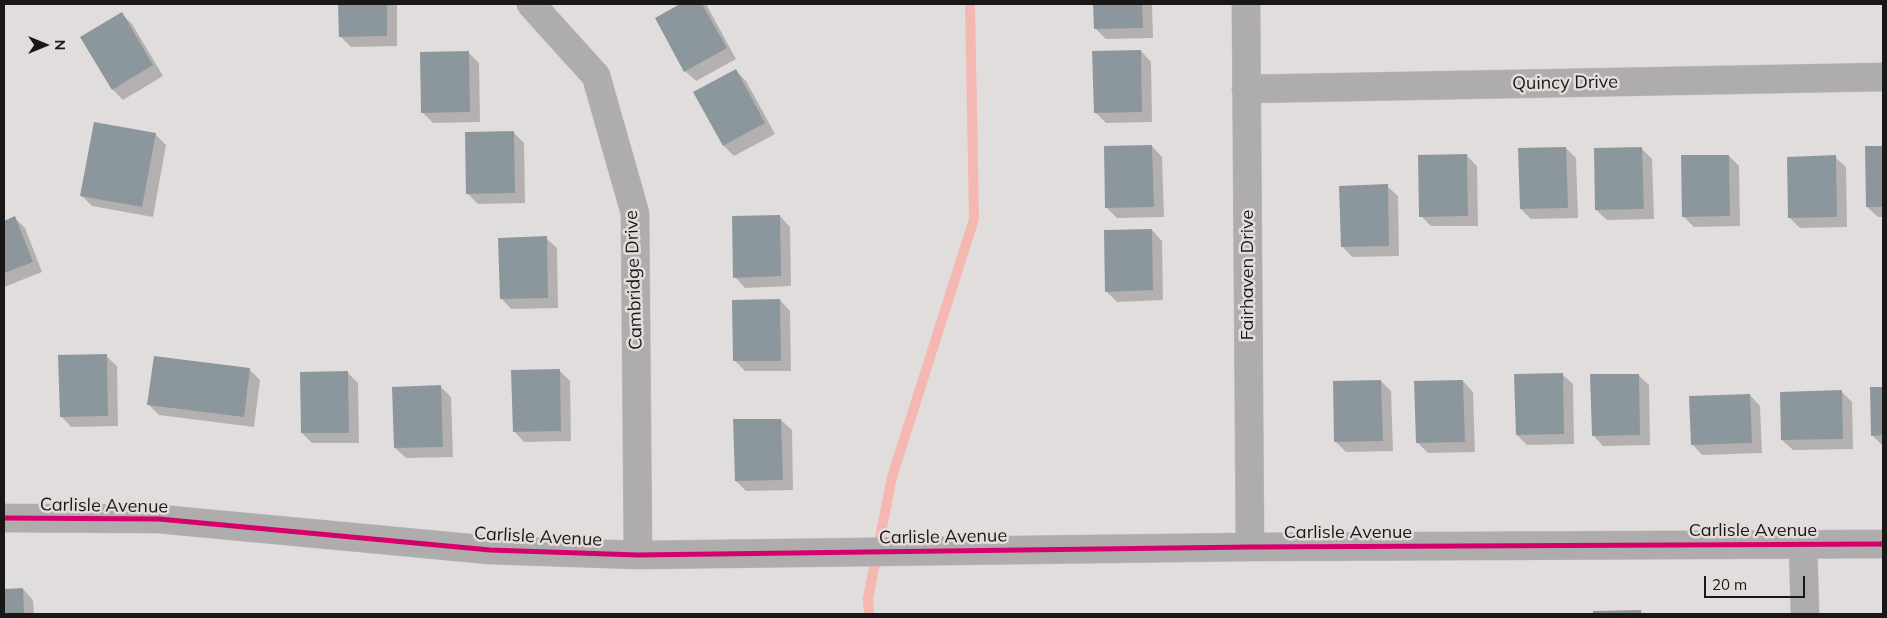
<!DOCTYPE html>
<html>
<head>
<meta charset="utf-8">
<style>
	body { margin:0 }
	#map { position:relative; width:1887px; height:618px; overflow:hidden; background:#e2dddd; font-family:Mulish,sans-serif }
	canvas { display:block }
	.frame { position:absolute; inset:0; border:5px solid #1a1717; pointer-events:none }
	.north { position:absolute; left:20px; top:20px; width:50px; height:50px; -webkit-text-stroke:4px #e4dcdb; paint-order:stroke; rotate:90deg; font-size:14px; font-weight:700; line-height:20px; text-align:center; color:#1a1717 }
	.north::after { content:''; display:block; margin:auto; width:18px; height:22px; background:#1a1717; clip-path:polygon(50% 0,100% 100%,50% 72%,0 100%) }
	.scale { position:absolute; left:1704px; top:576px; width:101px; height:22px; box-sizing:border-box; border:2px solid #1a1717; border-top:0; padding-left:6px; font-size:15px; line-height:18px; white-space:nowrap; color:#1a1717; -webkit-text-stroke:4px #e4dcdb; paint-order:stroke }
</style>
</head>
<body>
<div id="map">
<canvas width="1887" height="618"></canvas>
<div class="frame"></div>
<div class="north">N</div>
<div class="scale">20 m</div>
</div>
<script>
const c = document.querySelector('canvas').getContext('2d');
c.lineJoin = 'round';
function paint(path, color) {
  c.fillStyle = color;
  c.fill(path, 'evenodd');
}
function shape(rows) {
  const path = new Path2D();
  for (const r of rows) {
    path.moveTo(r[0], r[1]);
    for (let i = 2; i < r.length; i += 2) path.lineTo(r[i], r[i + 1]);
  }
  return path;
}
function strokePath(path, color, width, dash) {
  c.strokeStyle = color;
  c.lineWidth = width;
  c.lineCap = dash ? 'butt' : 'round';
  c.setLineDash(dash || []);
  c.stroke(path);
}
function label(font, color, halo, rows, align = 'center') {
  c.font = font + ' Mulish,sans-serif';
  c.lineWidth = 5;
  c.setLineDash([]);
  c.textBaseline = 'middle';
  c.strokeStyle = halo;
  c.fillStyle = color;
  for (const [text, x, y, turn = 0] of rows) {
    c.save();
    c.translate(x, y);
    c.rotate((+turn || 0) * Math.PI / 180);
    c.textAlign = isNaN(turn) ? turn : align;
    if (halo) c.strokeText(text, 0, 0);
    c.fillText(text, 0, 0);
    c.restore();
  }
}
paint(shape([
	[340,4,397,4,397,46,351,47,340,36],
	[683,4,705,4,707,6,736,59,696,81,685,71,656,18],
	[1095,4,1152,4,1153,38,1106,39,1095,28],
	[122,14,132,24,163,76,123,100,113,90],
	[1141,51,1151,62,1152,122,1106,123,1095,112],
	[468,52,479,63,480,122,433,123,423,113],
	[735,70,746,81,775,134,734,156,724,146],
	[513,132,524,143,525,203,478,204,467,193],
	[155,134,166,145,153,217,92,206,81,195],
	[1152,146,1162,157,1164,217,1117,218,1106,207],
	[1866,147,1883,147,1883,217,1878,217,1867,207],
	[1566,148,1576,158,1578,218,1531,219,1521,209],
	[1641,148,1652,159,1654,219,1607,220,1596,210],
	[1466,155,1477,166,1478,226,1431,226,1421,216],
	[1729,156,1739,166,1740,226,1694,227,1683,216],
	[1835,157,1846,167,1847,227,1800,228,1790,218],
	[1387,186,1398,196,1399,256,1352,257,1342,246],
	[780,216,790,227,791,286,745,288,735,277],
	[15,218,25,228,42,272,4,287,4,222],
	[1152,230,1162,241,1163,300,1117,302,1106,291],
	[546,238,557,248,558,308,511,309,501,298],
	[780,300,790,311,791,371,745,371,735,361],
	[106,356,117,366,118,426,71,427,61,416],
	[250,370,260,380,254,427,159,415,149,405],
	[559,370,570,381,571,441,524,442,514,431],
	[347,372,358,383,359,443,312,443,302,433],
	[1562,374,1573,384,1574,444,1527,445,1517,435],
	[1638,375,1649,385,1650,445,1603,446,1593,435],
	[1381,381,1391,391,1393,451,1346,452,1336,442],
	[1463,381,1473,392,1475,452,1428,453,1417,442],
	[440,386,451,397,453,457,406,458,395,448],
	[1871,388,1883,388,1883,446,1872,435],
	[1841,391,1852,402,1853,449,1793,450,1782,440],
	[1750,395,1760,406,1762,453,1702,455,1692,444],
	[781,420,792,430,793,490,746,491,736,481],
	[23,589,33,600,34,614,4,614,4,590],
	[1594,612,1641,612,1644,614,1594,614],
	[126,613,127,614,91,614]
]), '#0003');
strokePath(shape([
	[869,614,868,598,892,477,974,219,970,4]
]), '#f4b7b2', 10);
paint(shape([
	[338,4,387,4,387,36,339,37],
	[680,4,702,4,727,48,684,72,655,18],
	[1093,4,1142,4,1143,28,1094,29],
	[122,12,153,65,112,90,80,37],
	[1141,50,1142,112,1094,113,1092,51],
	[469,51,470,112,421,113,420,52],
	[736,69,765,123,723,146,693,92],
	[94,122,156,133,142,207,80,196],
	[514,131,515,193,466,194,465,132],
	[1152,145,1154,207,1105,208,1104,146],
	[1865,146,1883,146,1883,207,1866,207],
	[1566,147,1568,208,1520,209,1518,148],
	[1642,147,1644,209,1595,210,1594,148],
	[1467,154,1468,216,1419,217,1418,155],
	[1681,155,1729,155,1730,216,1682,217],
	[1836,155,1837,217,1788,218,1787,157],
	[1388,184,1389,246,1341,247,1339,186],
	[780,215,781,276,733,278,732,216],
	[15,216,33,262,4,273,4,221],
	[1152,229,1153,290,1105,292,1104,230],
	[547,236,548,298,500,299,498,238],
	[780,299,781,361,733,361,732,300],
	[107,354,108,416,60,417,58,355],
	[154,356,250,368,244,417,147,405],
	[560,369,561,431,513,432,511,370],
	[348,371,349,433,301,433,300,372],
	[1563,373,1564,434,1516,435,1514,374],
	[1590,374,1639,374,1640,435,1592,436],
	[1381,380,1383,441,1334,442,1333,381],
	[1463,380,1465,442,1416,443,1414,381],
	[441,385,443,447,394,448,392,387],
	[1870,387,1883,387,1883,435,1871,436],
	[1842,390,1843,439,1781,440,1780,392],
	[1750,394,1752,443,1691,445,1689,396],
	[733,419,781,419,783,480,735,481],
	[23,588,24,614,4,614,4,589],
	[1641,610,1641,614,1593,614,1593,611]
]), '#8c979d');
const minor = shape([
	[531,4,596,76,635,213,638,555],
	[1246,4,1250,547],
	[1246,89,1883,77],
	[4,518,159,519,490,550,638,555,1250,547,1883,544],
	[1803,544,1805,614]
]);
strokePath(minor, '#bdbaba', 29);
strokePath(minor, '#aeacac', 28);
strokePath(shape([
	[4,518,159,519,490,550,638,555,1250,547,1883,544]
]), '#d6006c', 5);
label('18px', '#1a1717', '#e4dcdb', [
	["Quincy Drive",1565,83,-1],
	["Fairhaven Drive",1248,275,-90],
	["Cambridge Drive",634,280,-92],
	["Carlisle Avenue",104,506,1],
	["Carlisle Avenue",1753,531],
	["Carlisle Avenue",1348,533],
	["Carlisle Avenue",538,537,3],
	["Carlisle Avenue",943,537,-1]
]);
</script>
</body>
</html>
